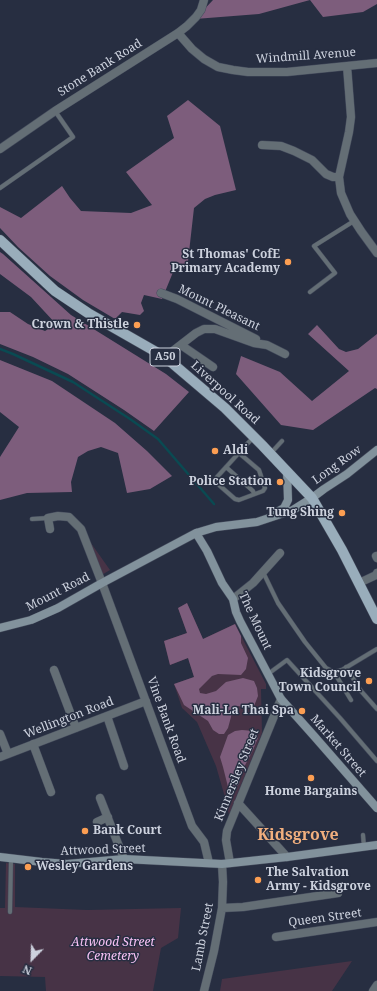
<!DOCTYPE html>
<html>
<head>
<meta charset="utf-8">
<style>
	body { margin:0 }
	#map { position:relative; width:377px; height:991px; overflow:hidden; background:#272e41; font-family:"Noto Serif",serif }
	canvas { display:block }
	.north { position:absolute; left:12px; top:939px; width:40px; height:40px; -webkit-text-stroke:3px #272e41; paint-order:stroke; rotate:203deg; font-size:11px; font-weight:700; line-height:16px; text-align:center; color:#cdd2de }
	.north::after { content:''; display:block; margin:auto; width:14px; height:18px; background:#cdd2de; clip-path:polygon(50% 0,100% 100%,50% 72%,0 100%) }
</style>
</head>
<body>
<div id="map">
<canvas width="377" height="991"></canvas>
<div class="north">N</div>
</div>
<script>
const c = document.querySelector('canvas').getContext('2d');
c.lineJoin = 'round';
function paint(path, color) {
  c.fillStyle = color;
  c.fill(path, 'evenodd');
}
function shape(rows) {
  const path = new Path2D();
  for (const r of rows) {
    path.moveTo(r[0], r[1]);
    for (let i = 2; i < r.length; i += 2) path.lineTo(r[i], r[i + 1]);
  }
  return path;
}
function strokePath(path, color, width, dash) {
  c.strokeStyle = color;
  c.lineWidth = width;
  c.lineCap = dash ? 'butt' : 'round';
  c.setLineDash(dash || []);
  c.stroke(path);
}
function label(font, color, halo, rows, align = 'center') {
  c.font = font + ' "Noto Serif",serif';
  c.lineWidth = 3;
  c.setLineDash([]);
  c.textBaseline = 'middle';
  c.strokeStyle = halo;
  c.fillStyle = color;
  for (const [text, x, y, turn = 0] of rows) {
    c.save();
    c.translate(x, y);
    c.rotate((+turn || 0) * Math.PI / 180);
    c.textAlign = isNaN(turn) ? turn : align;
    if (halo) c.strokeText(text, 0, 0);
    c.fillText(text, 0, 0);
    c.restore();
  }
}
paint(shape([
	[81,529,110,570,100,576],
	[187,603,203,639,235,624,266,684,266,689,261,689,262,733,229,815,224,794,216,766,197,722,182,708,174,684,194,677,188,658,170,665,164,641,187,633,178,608],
	[6,863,15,864,15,907,87,910,181,908,178,938,161,948,153,991,46,991,45,977,0,976,0,908,5,908],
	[352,961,332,991,220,991,222,979]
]), '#473346');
paint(shape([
	[213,0,377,0,377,4,363,12,323,17,310,0,259,14,195,19],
	[188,100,220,126,236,190,215,195,205,199,194,208,187,270,176,265,162,299,144,295,141,303,144,311,140,315,122,312,115,319,83,300,50,276,18,247,0,228,0,207,21,218,62,186,70,198,81,211,131,213,152,205,126,172,174,138,167,116],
	[0,252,3,254,71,315,166,374,189,392,154,431,124,410,68,374,33,357,0,344,0,312,10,312,28,324,45,331,56,324,31,297,0,274],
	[317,325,339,349,346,352,358,349,377,334,377,389,375,388,313,430,281,425,236,374,241,356,280,372,312,401,349,371,308,334],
	[0,360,52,381,115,423,147,451,172,476,150,489,127,493,118,453,101,447,88,451,78,457,71,482,72,492,27,493,0,500,0,457,19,427,0,412],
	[187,603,203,639,235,624,241,636,241,643,248,658,246,669,241,675,218,674,212,676,199,689,200,693,206,694,216,691,226,682,243,678,254,681,257,688,258,696,254,706,248,708,238,706,232,709,231,717,228,728,224,734,219,734,213,730,208,721,184,705,174,684,194,677,188,658,170,665,164,641,187,633,178,608],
	[242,730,254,731,258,738,252,752,242,771,239,784,233,790,230,790,228,787,223,767,220,757,228,735,235,731]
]), '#7d5d7c');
strokePath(shape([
	[0,349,13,354,73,382,130,419,158,439,214,504]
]), '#0a4a52', 2.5);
const lane = shape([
	[0,188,73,137,55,111],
	[310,292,335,273,314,246,354,221],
	[239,453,259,470,265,488,263,491,239,500,235,499,219,485,217,482,217,477,247,444,254,437],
	[271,453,282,441],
	[226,467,253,491,254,494],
	[32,519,48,518],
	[263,572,278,603,305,642,326,668,334,672,342,670,377,649],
	[346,667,361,691,377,709],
	[334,672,351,700],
	[268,674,287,660,340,718,377,761],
	[363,835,364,847],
	[10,912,11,859]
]);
const street = shape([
	[178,33,192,49,204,59,218,67,233,70,248,72,287,72,377,63],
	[347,66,351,117,349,132,339,177,341,193,350,214,361,231,377,253],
	[262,145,281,146,294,151,312,160,326,174,333,177,339,177],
	[0,149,55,111,178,33,187,26,196,17,201,10,204,0],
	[161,293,177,299,256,339],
	[181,345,213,367],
	[165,357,196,333,204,329,215,329,254,343,267,345,285,354],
	[50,529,48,518,58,516,69,517,81,529,102,583,192,826,204,842,209,863],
	[376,556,377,558],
	[359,583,376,575,377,573],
	[233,599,253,583,280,553],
	[54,670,76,728],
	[107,716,124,766],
	[0,734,8,754],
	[33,744,51,792],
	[0,757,146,701],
	[100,798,124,859],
	[238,803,287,857],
	[97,822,108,817],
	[230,863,226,840,227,831,281,699],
	[222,908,243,907,338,893],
	[276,937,377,922],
	[204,991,214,951,222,908,223,882,222,864],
	[373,991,377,985]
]);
const secondary = shape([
	[277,512,284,508,288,500,287,471],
	[196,533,207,551,222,583,233,599,236,612,240,621,281,699,314,736,377,808],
	[0,628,31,620,58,608,102,583,196,533,216,527,257,522,293,510,312,498,324,489,347,474,377,450],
	[0,857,42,862,67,864,124,859,222,864,287,857,377,845]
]);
const primary = shape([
	[0,240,55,291,88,313,165,357,225,408,262,445,312,498,342,550,377,619]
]);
strokePath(lane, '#454c5d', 5);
strokePath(street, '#454c5d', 9);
strokePath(secondary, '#454c5d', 9);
strokePath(primary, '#454c5d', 11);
strokePath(lane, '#646e75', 4);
strokePath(street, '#646e75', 8);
strokePath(secondary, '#82929c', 8);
strokePath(primary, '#99adbb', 10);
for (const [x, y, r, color] of [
	[288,262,4,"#fc9e52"],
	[137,325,4,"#fc9e52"],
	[215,451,4,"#fc9e52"],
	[280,482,4,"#fc9e52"],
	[342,513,4,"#fc9e52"],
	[369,681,4,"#fc9e52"],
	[302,711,4,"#fc9e52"],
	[311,778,4,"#fc9e52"],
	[85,831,4,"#fc9e52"],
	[28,867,4,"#fc9e52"],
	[258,880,4,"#fc9e52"]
]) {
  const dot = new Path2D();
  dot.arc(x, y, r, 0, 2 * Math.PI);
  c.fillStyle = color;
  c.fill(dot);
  strokePath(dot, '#272e41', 1.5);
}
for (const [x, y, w] of [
	[165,357,30]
]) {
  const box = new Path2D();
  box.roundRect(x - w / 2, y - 9, w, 18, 3);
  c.fillStyle = '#272e41';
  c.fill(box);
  strokePath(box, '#cdd2de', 1);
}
label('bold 11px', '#cdd2de', null, [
	["A50",165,357]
]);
label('12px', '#cdd2de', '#272e41', [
	["Windmill Avenue",306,56,-4],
	["Stone Bank Road",100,68,-32],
	["Mount Pleasant",219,308,26],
	["Liverpool Road",225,393,42],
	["Long Row",337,465,-36],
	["Mount Road",58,592,-27],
	["The Mount",255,621,65],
	["Wellington Road",69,718,-21],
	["Vine Bank Road",166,720,70],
	["Market Street",338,746,49],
	["Kinnersley Street",237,775,-68],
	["Attwood Street",103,850,-2],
	["Queen Street",325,918,-8],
	["Lamb Street",203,937,-79]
]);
label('bold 12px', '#cdd2de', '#272e41', [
	["St Thomas' CofE",280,255],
	["Primary Academy",280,269],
	["Crown & Thistle",129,325],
	["Aldi",223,451,"left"],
	["Police Station",272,482],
	["Tung Shing",334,513],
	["Kidsgrove",361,674],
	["Town Council",361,688],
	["Mali-La Thai Spa",294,711],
	["Home Bargains",311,792,"center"],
	["Bank Court",93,831,"left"],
	["Wesley Gardens",36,867,"left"],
	["The Salvation",266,873,"left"],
	["Army - Kidsgrove",266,887,"left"]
], 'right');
label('italic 12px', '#f7c1f4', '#272e41', [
	["Attwood Street",113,943],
	["Cemetery",113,957]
]);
label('bold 16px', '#f1af7e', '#272e41', [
	["Kidsgrove",298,835]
]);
</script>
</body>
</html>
